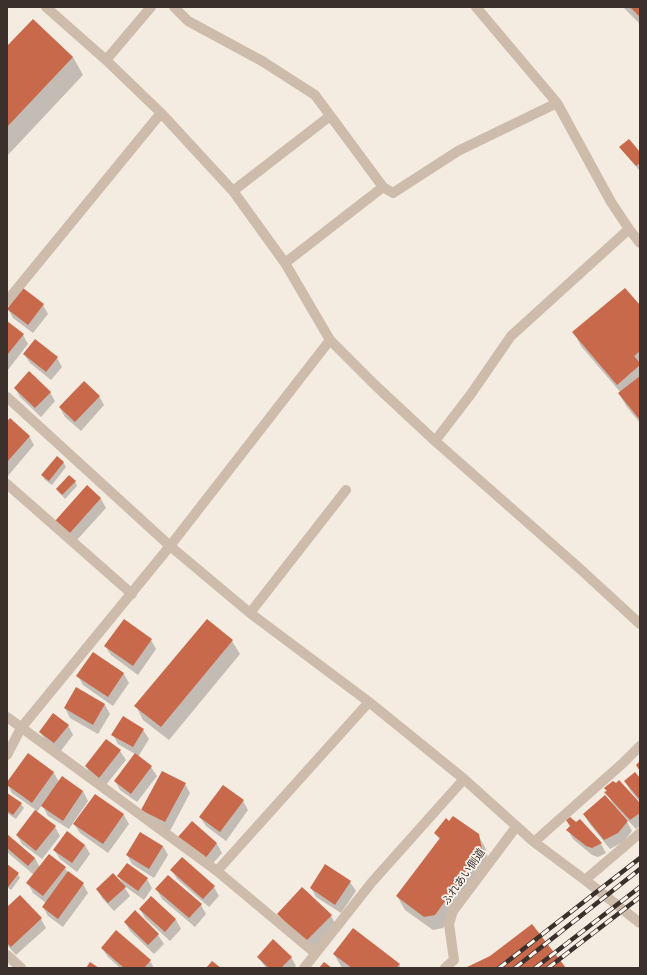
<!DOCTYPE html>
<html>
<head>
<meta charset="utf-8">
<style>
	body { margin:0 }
	#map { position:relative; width:647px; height:975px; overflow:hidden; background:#f4ebe1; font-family:Helvetica,sans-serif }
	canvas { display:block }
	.frame { position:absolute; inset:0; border:8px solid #3b302b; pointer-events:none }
</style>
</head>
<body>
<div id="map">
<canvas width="647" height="975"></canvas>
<div class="frame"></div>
</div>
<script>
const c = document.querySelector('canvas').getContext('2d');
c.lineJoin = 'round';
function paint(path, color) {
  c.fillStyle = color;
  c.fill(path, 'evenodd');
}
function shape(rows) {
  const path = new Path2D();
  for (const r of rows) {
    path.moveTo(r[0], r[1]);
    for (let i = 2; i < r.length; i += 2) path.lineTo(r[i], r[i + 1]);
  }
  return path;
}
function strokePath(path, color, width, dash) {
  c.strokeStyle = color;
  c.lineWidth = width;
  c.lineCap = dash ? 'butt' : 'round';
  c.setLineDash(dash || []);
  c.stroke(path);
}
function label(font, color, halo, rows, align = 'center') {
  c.font = font + ' Helvetica,"Noto Sans JP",sans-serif';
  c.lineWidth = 3.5;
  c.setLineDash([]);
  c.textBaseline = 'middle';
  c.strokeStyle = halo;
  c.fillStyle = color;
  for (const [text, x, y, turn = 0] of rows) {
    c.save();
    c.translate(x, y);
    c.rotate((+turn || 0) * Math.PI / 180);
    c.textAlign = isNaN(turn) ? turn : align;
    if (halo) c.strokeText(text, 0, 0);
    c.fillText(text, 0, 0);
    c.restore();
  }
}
paint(shape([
	[623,7,640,7,640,24],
	[33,20,73,57,83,75,7,156,7,47],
	[623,151,640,153,640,169,639,170],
	[43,305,48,314,33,333,13,318,8,309],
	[640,307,640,423,627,407,619,394,621,393,581,346,574,333],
	[7,323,23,335,28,344,7,371],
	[24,354,57,358,62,367,51,380,30,363],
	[15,388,50,392,55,401,41,417,20,397],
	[99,396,104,405,81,431,65,417,60,408],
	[7,423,29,436,34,445,7,477],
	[57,458,64,463,66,467,52,485,45,480,42,475],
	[75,481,77,486,65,499,57,489],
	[87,487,101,499,106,508,75,542,56,521],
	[151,640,156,649,138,675,111,655,105,646],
	[232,641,240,654,169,740,143,720,136,706],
	[93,653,124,674,129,683,113,706,83,685,78,676],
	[77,689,105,705,110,714,98,734,70,718,65,708],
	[68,725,73,735,60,752,46,741,40,732],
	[143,730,149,739,138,757,151,767,157,776,137,802,120,790,115,781,135,754,118,744,113,735],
	[106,740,120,751,126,760,105,786,91,776,86,766],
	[29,754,54,773,59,782,83,791,88,801,69,829,48,816,42,805,37,812,55,827,60,836,42,859,22,844,17,835,36,810,12,793,7,784],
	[640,780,640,802,630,790,625,781],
	[185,784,190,793,170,831,148,819,142,810],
	[606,792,640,805,640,826,636,829,613,804],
	[7,794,21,804,24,808,16,819,7,813],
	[243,801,248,810,226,841,206,826,200,817],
	[584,814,627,822,632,831,623,842,610,849,589,823],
	[124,815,129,824,108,853,80,833,74,824],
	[579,820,601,844,606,853,598,857,592,855,573,839,568,830],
	[192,822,217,844,222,853,209,868],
	[450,822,478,835,486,849,489,864,443,928,433,930,405,910,397,896,440,840,435,833],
	[7,835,35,858,40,868,65,868,68,873,83,884,88,893,63,927,48,916,43,907,46,903,33,893,28,883,34,875,7,852],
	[85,845,90,854,77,872,60,859,54,850],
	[163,846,168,855,154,878,132,864,127,855],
	[7,866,18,874,20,878,11,890,7,887],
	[172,870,214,887,219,896,209,907,177,879],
	[118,876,147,879,152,888,144,900,123,885,130,896,114,911,102,898,97,889,123,884],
	[350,882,356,891,341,913,316,897,311,888],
	[157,890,201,905,206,914,195,927,162,899],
	[151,897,176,920,181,929,170,941,145,918,140,909],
	[7,909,41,919,46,928,16,955,7,945],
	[278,914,331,916,336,925,312,950,284,923],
	[125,922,158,935,164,944,154,954,130,931],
	[102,948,150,961,154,968,120,968,108,957],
	[334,954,399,964,401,968,342,968],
	[258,957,291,957,296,966,294,968,266,968]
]), '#0003');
paint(shape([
	[630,7,640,7,640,17],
	[33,19,73,57,7,127,7,46],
	[629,139,640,152,640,163,636,166,619,147],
	[23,288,44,304,28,325,7,309],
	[625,288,640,305,640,351,634,356,640,363,640,365,617,385,572,332],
	[7,321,24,334,7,355],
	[35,339,58,357,46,372,23,354],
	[29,371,51,392,35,408,14,388],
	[640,376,640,420,618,393],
	[84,381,100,396,75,422,59,407],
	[10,418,30,436,7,462,7,421],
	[57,456,64,462,49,481,41,475],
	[69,475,76,481,62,495,56,489],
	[87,485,101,498,69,534,55,521],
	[124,619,152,639,133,666,104,646],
	[207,619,233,640,161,727,134,706],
	[93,652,124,673,108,697,76,676],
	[76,687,105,704,93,725,64,708],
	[53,713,69,725,54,743,39,732],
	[123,716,144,729,133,747,111,735],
	[106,739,121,750,99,778,85,766],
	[28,753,54,772,32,803,7,785,7,782],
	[135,753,152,766,131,794,114,781],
	[640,761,640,771,636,765],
	[162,771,186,783,165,822,141,810],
	[635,772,640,778,640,800,624,781],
	[62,776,83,791,63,821,41,806],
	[619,780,640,803,640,813,630,820,604,792,607,791,604,788,613,781,616,783],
	[223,785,244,800,220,832,199,817],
	[7,793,22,803,13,815,7,811],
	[95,794,124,814,103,844,73,824],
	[605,795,628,821,618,833,604,840,583,814],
	[35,810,56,826,36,851,16,835],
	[453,816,479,834,482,850,435,915,424,917,396,896,440,838,434,833,446,818,449,821],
	[570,817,576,822,580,819,602,843,592,848,586,846,566,830,570,826,566,820],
	[192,821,217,843,204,860,178,837],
	[67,831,85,845,72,863,53,850],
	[140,832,163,846,149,869,126,855],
	[7,834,35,858,28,866,7,848],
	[49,854,66,867,43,896,26,883],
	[182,857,215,886,203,899,170,870],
	[127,863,148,878,138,891,117,876],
	[7,864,19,873,8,887,7,886],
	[325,864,351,881,335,905,310,888],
	[68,871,84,883,58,919,42,907],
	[113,873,126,887,108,903,96,889],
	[168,875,202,904,189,918,155,889],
	[302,887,332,915,306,941,277,914],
	[20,895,42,918,11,947,7,943,7,907],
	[151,896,176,919,165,932,139,909],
	[135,910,159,934,148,945,124,922],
	[532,924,566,968,465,968,490,956],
	[353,928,400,964,396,968,352,968,333,954],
	[116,930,151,960,144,968,124,968,101,948],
	[273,939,292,957,281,968,269,968,257,957],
	[212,961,221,968,206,968],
	[90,962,99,968,86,968],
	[324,962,332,968,319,968]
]), '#c8694b');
strokePath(shape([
	[174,7,188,21,262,61]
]), '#cdbbac', 10);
strokePath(shape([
	[46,7,106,60,161,113,233,191,285,263,330,340,375,385,435,441,578,567,640,624],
	[476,7,557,103,611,202,629,229,640,243],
	[106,60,151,7],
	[262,61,315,95,383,187,393,193,458,151,557,103],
	[233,191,330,116],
	[285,263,383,187],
	[7,301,161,113],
	[435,441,471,394,511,336,629,229],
	[7,484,132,594],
	[170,546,250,613,369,702,464,779,534,842,585,880,640,923],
	[250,613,346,490],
	[7,717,217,871,315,953],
	[7,755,21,728,170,546,330,340],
	[534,842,623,763,640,746],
	[217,871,369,702],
	[585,880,640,833],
	[7,955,21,968],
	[304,968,372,882,464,779],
	[445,968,454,960,449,924,453,911,516,827]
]), '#cdbbac', 10);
strokePath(shape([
	[7,397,170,546]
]), '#cdbbac', 10);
const rail = shape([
	[499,968,640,858],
	[515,968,640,869],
	[535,968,640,887],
	[548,968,640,897]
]);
strokePath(rail, '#3b302b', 4.5);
strokePath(rail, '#fbf5ee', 3, [9]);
label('11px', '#3b302b', '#fbf5ee', [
	["ふれあい側道",464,877,-55]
]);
</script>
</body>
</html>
